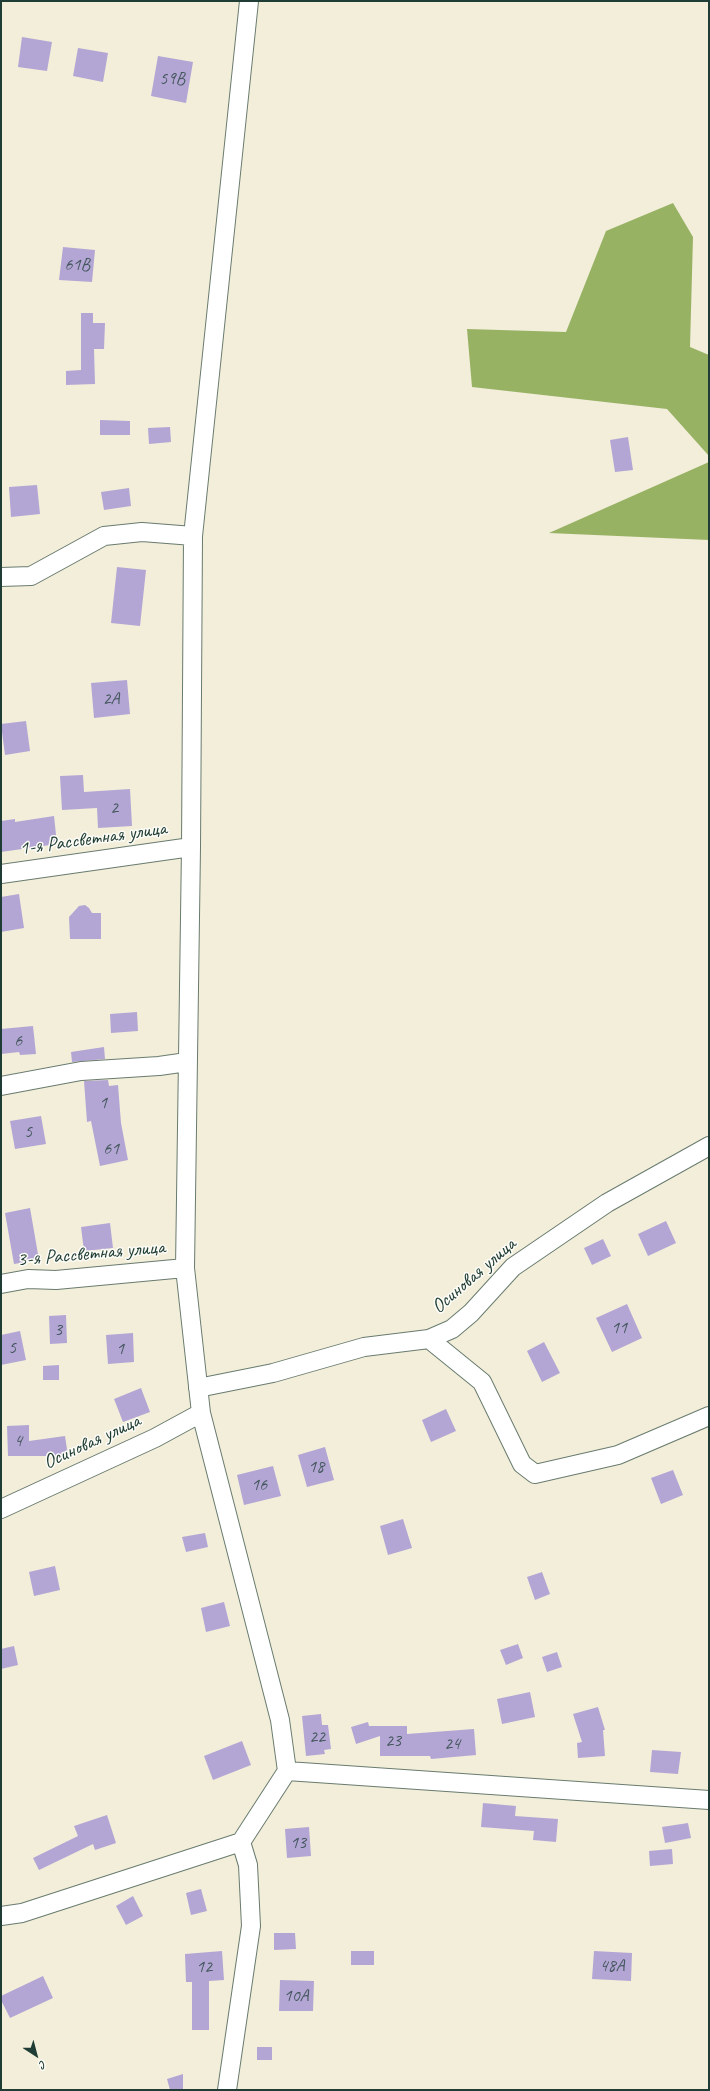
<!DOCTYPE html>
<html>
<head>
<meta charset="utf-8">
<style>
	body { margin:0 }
	#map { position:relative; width:710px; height:2091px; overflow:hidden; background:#f2eeda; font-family:Caveat,sans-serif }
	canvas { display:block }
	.frame { position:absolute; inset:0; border:2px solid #1f3d34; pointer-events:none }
	.north { position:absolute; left:16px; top:2035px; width:40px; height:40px; -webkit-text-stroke:3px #fdfcf7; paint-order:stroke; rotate:144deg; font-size:11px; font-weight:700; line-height:16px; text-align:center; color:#1f3d34 }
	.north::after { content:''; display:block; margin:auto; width:14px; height:18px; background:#1f3d34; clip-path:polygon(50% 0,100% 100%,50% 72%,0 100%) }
</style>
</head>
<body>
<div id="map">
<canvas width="710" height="2091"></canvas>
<div class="frame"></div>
<div class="north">С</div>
</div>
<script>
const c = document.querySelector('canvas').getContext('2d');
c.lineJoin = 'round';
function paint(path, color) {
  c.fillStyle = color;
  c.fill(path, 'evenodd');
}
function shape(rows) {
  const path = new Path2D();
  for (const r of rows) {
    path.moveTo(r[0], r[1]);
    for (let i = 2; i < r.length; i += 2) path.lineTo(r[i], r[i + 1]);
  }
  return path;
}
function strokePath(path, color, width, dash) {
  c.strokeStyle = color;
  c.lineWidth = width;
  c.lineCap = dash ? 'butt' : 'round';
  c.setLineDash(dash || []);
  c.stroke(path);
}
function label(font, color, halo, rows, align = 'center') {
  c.font = font + ' Caveat,sans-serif';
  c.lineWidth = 3;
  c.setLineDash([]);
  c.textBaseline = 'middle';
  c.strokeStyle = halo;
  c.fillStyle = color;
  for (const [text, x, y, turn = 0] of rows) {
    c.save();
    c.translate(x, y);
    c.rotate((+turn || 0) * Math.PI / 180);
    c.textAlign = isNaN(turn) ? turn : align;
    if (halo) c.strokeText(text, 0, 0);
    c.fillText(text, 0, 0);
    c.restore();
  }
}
paint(shape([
	[673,203,693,237,690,347,709,355,709,456,667,409,472,387,467,329,566,332,606,231],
	[709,462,709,540,549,533]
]), '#98b264');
paint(shape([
	[22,37,52,42,47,71,18,67],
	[78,48,108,53,103,82,73,76],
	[158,56,193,62,186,103,151,96],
	[63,247,95,250,92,282,59,280],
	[81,313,93,313,93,323,105,323,104,349,94,349,95,384,66,385,66,371,81,370],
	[100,420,130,421,130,435,100,435],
	[170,427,171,442,149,444,148,428],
	[628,437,633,470,615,472,610,440],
	[37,485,40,514,11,517,9,487],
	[129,488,131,506,104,510,101,492],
	[117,567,146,570,140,626,111,623],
	[127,680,130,714,94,718,91,683],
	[26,721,30,751,5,755,1,724],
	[83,775,84,792,130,789,132,826,98,828,97,808,62,810,60,776],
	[54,816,57,844,1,852,1,821,15,819,15,822],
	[19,894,24,928,1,932,1,897],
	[85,905,89,908,92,913,101,913,101,939,70,939,69,917,79,906],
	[137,1012,138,1031,111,1033,110,1014],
	[33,1026,36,1054,20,1055,19,1052,1,1054,1,1029],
	[104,1047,105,1059,72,1062,71,1052],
	[108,1080,109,1086,118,1085,121,1123,128,1160,100,1166,91,1121,87,1122,84,1081],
	[41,1116,46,1144,15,1149,10,1121],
	[30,1208,39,1260,14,1264,5,1213],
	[666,1221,676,1243,648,1256,638,1234],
	[110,1223,113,1248,84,1251,81,1227],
	[603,1239,611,1256,592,1265,584,1248],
	[627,1304,642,1338,612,1352,596,1318],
	[66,1315,67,1343,50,1344,49,1316],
	[20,1331,26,1360,1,1365,1,1335],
	[133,1333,134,1362,108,1364,106,1335],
	[544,1342,560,1373,542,1382,527,1351],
	[59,1365,59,1380,43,1380,43,1366],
	[141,1388,150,1412,123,1422,114,1399],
	[446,1409,456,1431,431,1442,422,1420],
	[29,1425,29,1441,65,1436,68,1456,51,1458,51,1456,8,1456,7,1426],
	[325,1447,334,1480,307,1487,298,1455],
	[273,1466,281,1496,244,1505,237,1475],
	[673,1470,683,1495,661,1504,651,1478],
	[403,1519,412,1548,388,1555,380,1526],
	[205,1533,208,1547,186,1552,182,1537],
	[55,1566,60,1590,34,1596,29,1572],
	[542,1572,550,1594,535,1600,527,1577],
	[224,1602,230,1626,206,1632,201,1608],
	[518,1644,523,1658,506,1665,500,1650],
	[14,1646,18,1665,1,1669,1,1649],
	[557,1652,562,1667,547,1672,542,1657],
	[530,1692,535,1717,502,1724,497,1699],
	[598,1707,605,1730,603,1730,605,1756,578,1758,577,1743,582,1742,573,1714],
	[321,1714,322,1725,328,1725,331,1749,324,1750,325,1754,306,1756,302,1716],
	[368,1722,369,1726,407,1726,407,1734,474,1729,476,1755,431,1759,430,1756,380,1756,380,1736,356,1744,351,1727],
	[242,1741,251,1765,213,1780,204,1756],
	[652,1750,681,1752,678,1774,650,1772],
	[483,1803,516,1806,515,1816,558,1819,556,1842,533,1840,534,1831,481,1827],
	[107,1815,116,1843,95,1850,93,1844,39,1870,33,1858,78,1836,74,1826],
	[688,1823,691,1838,665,1843,662,1827],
	[309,1827,311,1856,287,1858,285,1829],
	[672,1849,673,1864,650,1866,649,1851],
	[201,1889,207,1911,191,1915,186,1893],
	[133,1896,143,1916,126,1925,116,1906],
	[274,1933,295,1933,296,1949,274,1950],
	[222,1951,224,1980,209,1981,209,2030,192,2030,192,1982,186,1982,185,1954],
	[351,1951,374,1951,374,1965,351,1965],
	[594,1951,632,1953,631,1981,592,1979],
	[43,1976,53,1998,10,2018,1,2000,1,1996],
	[280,1980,314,1981,313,2011,279,2011],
	[257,2047,272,2047,272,2060,257,2060],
	[183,2074,183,2090,170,2090,167,2079]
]), '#b3a6d5');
const minor = shape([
	[1,577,31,576,104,536,142,532,193,536],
	[1,874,191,847],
	[1,1086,81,1071,159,1066,187,1062],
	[1,1284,28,1279,56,1280,185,1268],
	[429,1339,482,1382,522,1464,535,1474,618,1455,709,1416],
	[198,1388,273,1373,364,1347,429,1339,452,1329,471,1313,513,1267,607,1203,709,1146],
	[1,1509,155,1438,201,1413],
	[287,1771,709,1800],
	[1,1916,22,1913,241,1842,287,1771,280,1720,201,1413,185,1268,191,847,193,536,249,1],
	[227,2090,251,1926,248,1865,241,1842]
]);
strokePath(minor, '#697b6e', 20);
strokePath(minor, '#fff', 18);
label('18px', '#44575c', null, [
	["59В",172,79],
	["61В",77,265],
	["2А",111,699],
	["2",114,808],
	["6",18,1041],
	["1",103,1103],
	["5",28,1132],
	["61",111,1149],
	["11",619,1328],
	["3",58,1330],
	["5",12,1348],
	["1",120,1349],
	["4",18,1441],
	["18",316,1467],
	["16",259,1485],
	["22",317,1737],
	["23",393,1741],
	["24",452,1744],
	["13",298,1843],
	["48А",612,1966],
	["12",204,1967],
	["10А",296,1996]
]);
label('20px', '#1f3d34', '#fdfcf7', [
	["1-я Рассветная улица",93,839,-8],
	["3-я Рассветная улица",91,1254,-5],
	["Осиновая улица",474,1276,-41],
	["Осиновая улица",92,1442,-25]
]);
</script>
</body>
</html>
